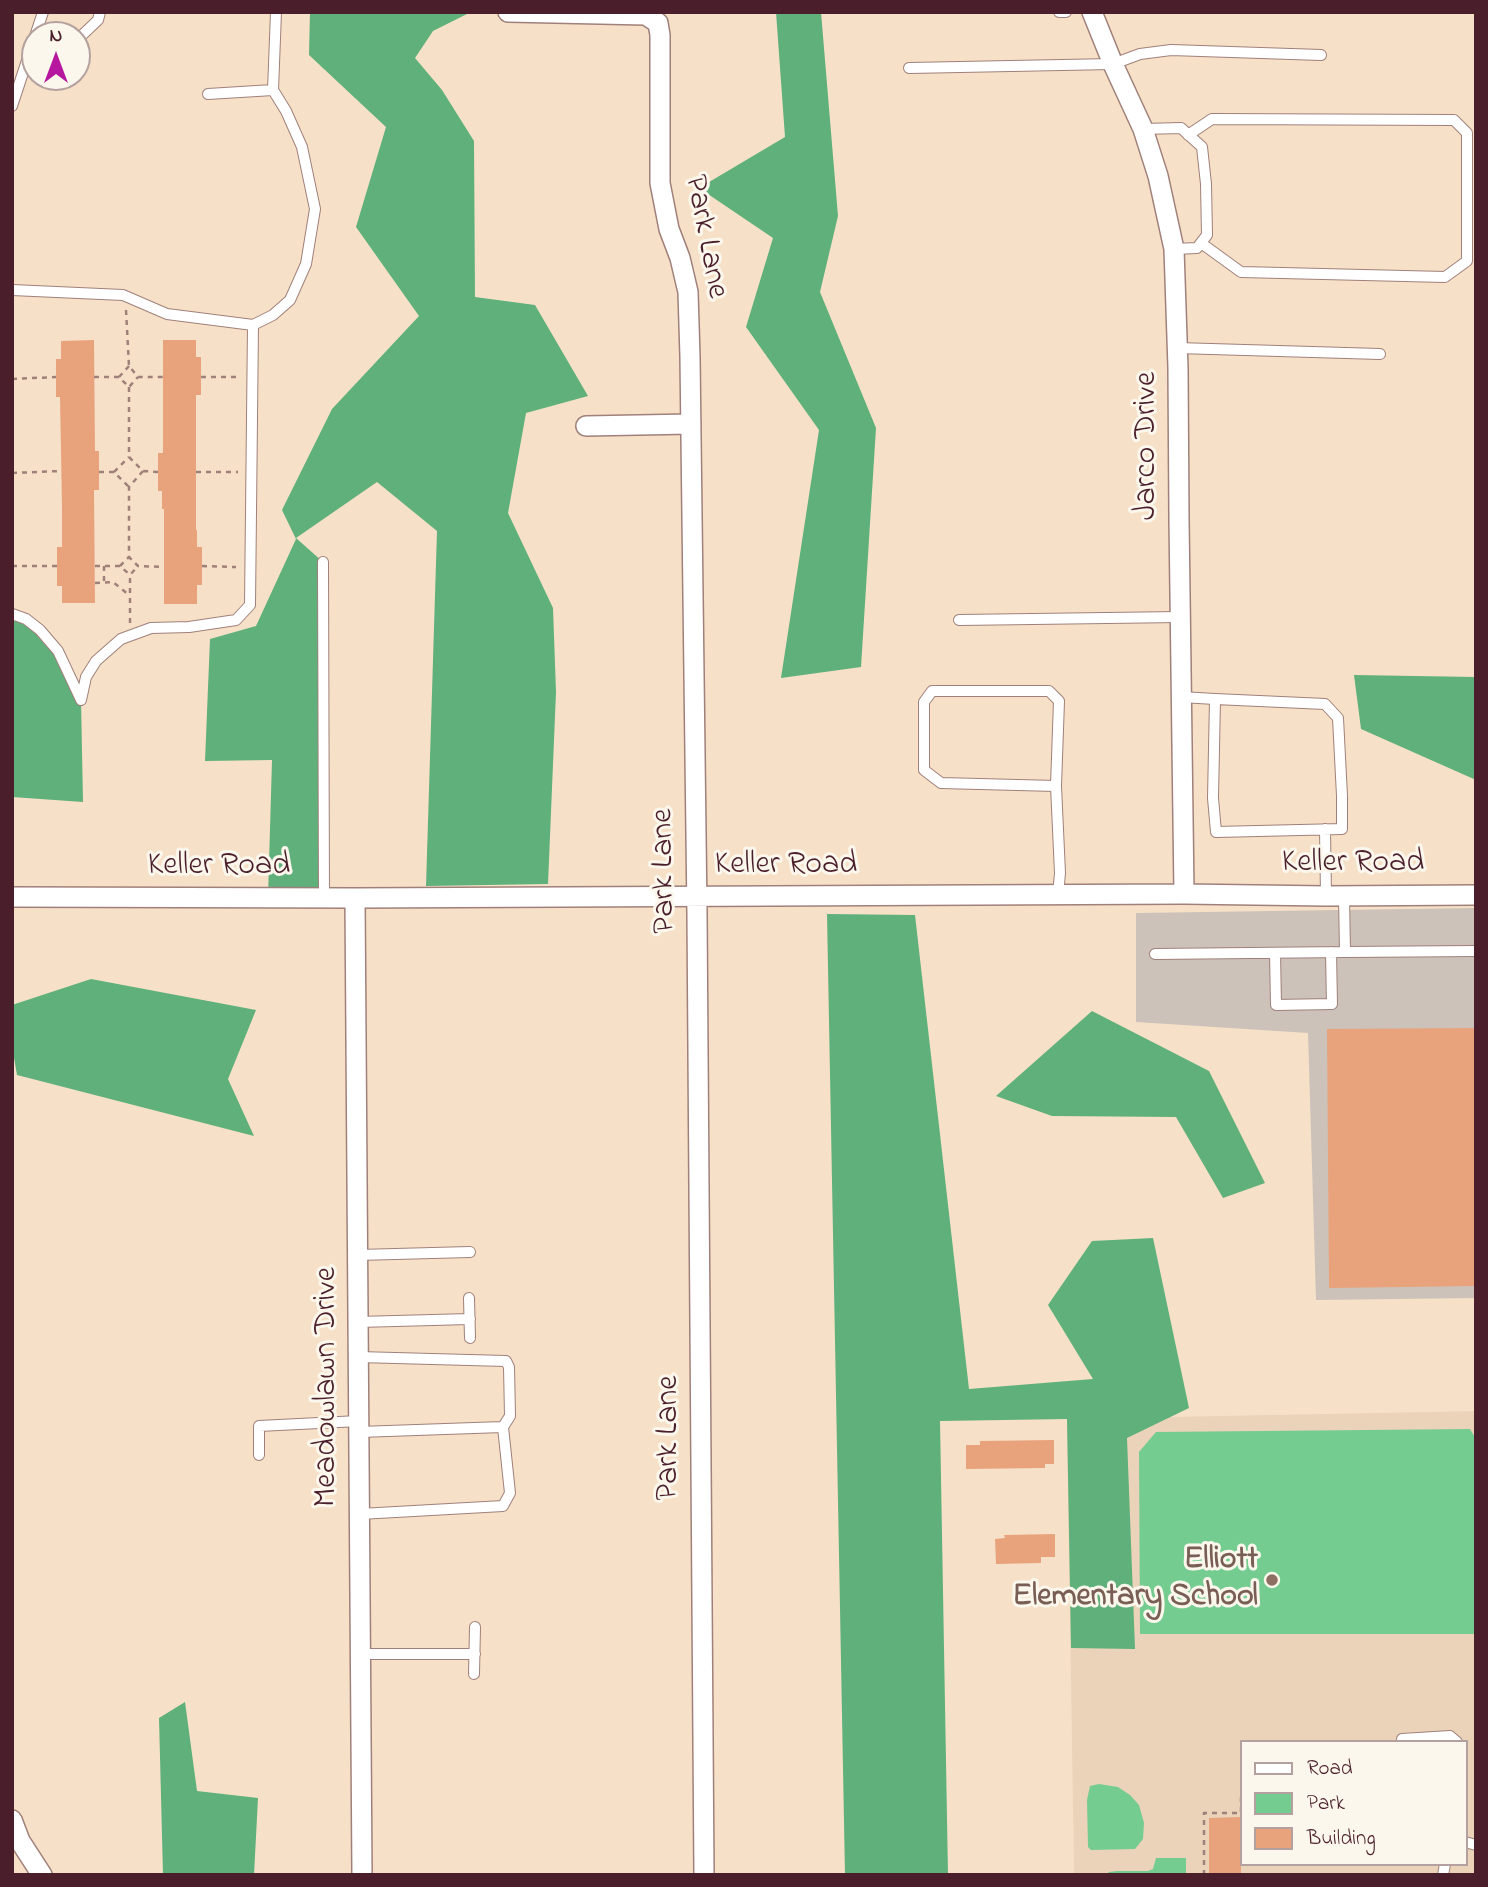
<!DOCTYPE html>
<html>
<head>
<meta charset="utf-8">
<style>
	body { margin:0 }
	#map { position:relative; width:1488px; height:1887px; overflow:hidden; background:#f6e1c8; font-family:"Indie Flower",sans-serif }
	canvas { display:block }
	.frame { position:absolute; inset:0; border:14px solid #4a1f2b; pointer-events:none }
	.legend { position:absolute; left:1240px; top:1740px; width:228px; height:126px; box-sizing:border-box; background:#fbf7ec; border:2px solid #b4a19f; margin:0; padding:9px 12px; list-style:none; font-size:21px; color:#4a1f2b }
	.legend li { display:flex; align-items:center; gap:14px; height:35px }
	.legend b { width:35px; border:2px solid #b4a19f }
	.north { position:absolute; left:21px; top:21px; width:70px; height:70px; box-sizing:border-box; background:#fbf7ec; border:2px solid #b4a19f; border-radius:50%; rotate:0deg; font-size:19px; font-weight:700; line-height:28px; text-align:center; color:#4a1f2b }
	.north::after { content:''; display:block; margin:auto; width:24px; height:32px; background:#b5179e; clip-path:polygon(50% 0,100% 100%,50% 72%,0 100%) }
</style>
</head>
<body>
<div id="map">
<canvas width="1488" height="1887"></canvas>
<div class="frame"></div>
<ul class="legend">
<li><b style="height:9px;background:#fff"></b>Road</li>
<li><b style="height:19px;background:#74cc91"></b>Park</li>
<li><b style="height:19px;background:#e8a37c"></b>Building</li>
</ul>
<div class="north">N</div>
</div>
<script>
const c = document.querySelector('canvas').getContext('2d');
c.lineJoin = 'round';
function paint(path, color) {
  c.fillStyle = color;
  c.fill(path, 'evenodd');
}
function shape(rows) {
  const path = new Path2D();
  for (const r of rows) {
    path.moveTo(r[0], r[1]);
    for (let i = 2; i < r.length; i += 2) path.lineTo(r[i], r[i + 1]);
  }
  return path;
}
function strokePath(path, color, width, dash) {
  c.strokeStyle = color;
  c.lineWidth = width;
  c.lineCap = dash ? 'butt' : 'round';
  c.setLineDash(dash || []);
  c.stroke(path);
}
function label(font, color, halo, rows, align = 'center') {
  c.font = font + ' "Indie Flower",sans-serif';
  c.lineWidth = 6;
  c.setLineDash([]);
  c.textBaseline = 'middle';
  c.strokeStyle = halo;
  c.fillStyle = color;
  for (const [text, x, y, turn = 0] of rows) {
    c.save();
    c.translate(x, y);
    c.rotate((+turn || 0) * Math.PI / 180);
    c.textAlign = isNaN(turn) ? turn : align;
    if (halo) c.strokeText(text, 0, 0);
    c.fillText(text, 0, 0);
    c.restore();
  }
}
paint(shape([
	[1476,1411,1476,1875,1074,1875,1067,1419],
	[1241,1742,1465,1742,1465,1864,1241,1864]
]), '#ead3b8');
paint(shape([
	[1476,908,1476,1298,1316,1300,1308,1033,1136,1022,1136,913]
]), '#ccc2b9');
paint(shape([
	[1470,1429,1476,1439,1476,1634,1140,1634,1139,1452,1156,1432],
	[1099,1784,1118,1787,1130,1795,1139,1805,1144,1823,1143,1839,1135,1849,1091,1850,1088,1847,1087,1800,1090,1786],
	[1156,1858,1186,1858,1186,1875,1106,1875,1109,1872,1117,1871,1148,1871,1153,1869]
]), '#74cc91');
paint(shape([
	[310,12,471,12,433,31,415,58,442,90,474,141,475,297,535,305,588,396,526,413,508,513,553,608,556,692,548,884,426,886,437,531,377,482,296,538,323,562,324,898,268,898,272,760,205,761,210,639,256,626,296,539,282,510,332,409,419,316,356,227,386,127,309,55],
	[776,12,821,12,838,216,820,292,876,428,861,667,781,678,819,430,746,327,773,238,699,188,785,137],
	[12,614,26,619,58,651,81,700,83,802,12,797],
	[1354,675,1476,677,1476,780,1361,729],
	[827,914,915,915,969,1389,1093,1379,1048,1305,1092,1241,1153,1238,1189,1408,1127,1438,1135,1649,1071,1648,1067,1419,940,1421,948,1875,845,1875],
	[91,979,256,1010,228,1079,254,1136,17,1075,12,1046,12,1005],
	[1092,1011,1209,1071,1265,1183,1223,1198,1176,1117,1052,1116,996,1096],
	[185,1702,197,1791,258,1798,254,1875,163,1875,159,1718]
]), '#5fb07b');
paint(shape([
	[94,340,95,451,99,451,99,490,94,490,95,603,62,603,62,586,57,586,57,547,62,547,62,508,60,397,56,397,56,359,61,359,61,341],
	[163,340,196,340,196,357,201,357,201,395,196,395,196,530,197,530,197,547,202,547,202,585,197,585,197,604,164,604,164,509,162,509,162,491,158,491,158,453,163,453],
	[1476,1028,1476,1286,1329,1288,1327,1029],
	[1054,1440,1054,1464,1045,1464,1045,1468,966,1469,966,1445,980,1445,980,1441],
	[1055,1534,1055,1557,1041,1557,1041,1563,996,1564,995,1539,1005,1538,1004,1535],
	[1241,1817,1241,1875,1209,1875,1209,1818]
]), '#e8a37c');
const service = shape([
	[1059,12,1066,12],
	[77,40,98,20,100,12],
	[909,68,1113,64,1140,54,1171,50,1321,55],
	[208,94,273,90],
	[12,106,43,12],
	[1143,129,1181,128,1202,147,1206,184,1207,235,1197,248,1174,249],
	[1188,135,1212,119,1454,120,1467,133,1467,261,1445,277,1241,272,1201,243],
	[12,290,123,295,167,314,253,325,273,315,290,300,306,264,315,209,302,147,286,111,273,90,276,12],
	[1177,348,1380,354],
	[323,562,324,898],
	[12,614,26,619,40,630,58,651,81,700],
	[959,620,1180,617],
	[1181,697,1215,699,1325,704,1338,718,1342,796,1342,829,1216,832,1213,798,1215,699],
	[81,700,86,677,96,661,121,639,151,628,189,627,236,620,250,605,253,325],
	[1056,786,1059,701,1049,691,932,691,924,702,924,770,941,783,1056,786,1060,873,1058,895],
	[1325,829,1326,896],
	[1344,896,1345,952,1476,951],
	[1275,953,1276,1005,1332,1004,1331,952],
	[1155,954,1345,952],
	[358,1255,470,1252],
	[469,1298,470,1338],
	[358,1322,470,1319],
	[358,1357,506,1361,509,1367,510,1416,503,1427,359,1432],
	[259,1455,259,1426,359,1421],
	[360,1514,503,1506,510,1493,503,1427],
	[360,1654,475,1654],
	[474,1674,475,1627],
	[1402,1739,1450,1736,1457,1742],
	[1465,1842,1476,1845],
	[1443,1875,1445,1864]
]);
const minor = shape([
	[508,12,646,15,658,23,660,35,660,183,669,229,680,258,688,292,690,357,697,913,704,1875],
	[1092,12,1113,64,1143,129,1158,176,1174,249,1178,368,1179,519,1184,894],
	[586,426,691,424],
	[12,897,355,898,1184,894,1326,896,1476,895],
	[355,898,362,1875],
	[12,1820,20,1841,42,1875]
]);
strokePath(service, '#a0807a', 12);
strokePath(minor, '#a0807a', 22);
strokePath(shape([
	[126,310,129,366,138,377,163,377],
	[94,377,119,377,129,387,138,377],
	[119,377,129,366],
	[201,377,240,377],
	[12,379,56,377],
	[129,387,129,457,143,471,158,472],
	[143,471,129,487,129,557,138,566,164,567],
	[99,472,114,472,129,487],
	[114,472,129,457],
	[196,472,238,472],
	[12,473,61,471],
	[12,566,57,566],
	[95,566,120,566,130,575],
	[104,566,104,583],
	[120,566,129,557],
	[202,566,236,567],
	[95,583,113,582,129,595],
	[130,623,130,575,138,566],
	[1204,1875,1204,1813,1241,1813,1241,1793]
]), '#a0807a', 2.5, [5, 5]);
strokePath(service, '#fff', 10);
strokePath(minor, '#fff', 19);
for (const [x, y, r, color] of [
	[1272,1580,7,"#8d6e63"]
]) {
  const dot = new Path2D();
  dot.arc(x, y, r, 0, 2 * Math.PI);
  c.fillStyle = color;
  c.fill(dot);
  strokePath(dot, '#fbf7ec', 2.5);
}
label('32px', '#4a1f2b', '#fbf7ec', [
	["Park Lane",704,237,79],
	["Jarco Drive",1149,446,-90],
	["Keller Road",1353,865],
	["Keller Road",786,867],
	["Keller Road",219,868],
	["Park Lane",666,871,-91],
	["Meadowlawn Drive",329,1387,-90],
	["Park Lane",671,1438,-90]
]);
label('bold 32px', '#785e54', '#fbf7ec', [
	["Elliott",1258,1562],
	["Elementary School",1258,1599]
], 'right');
</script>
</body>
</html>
